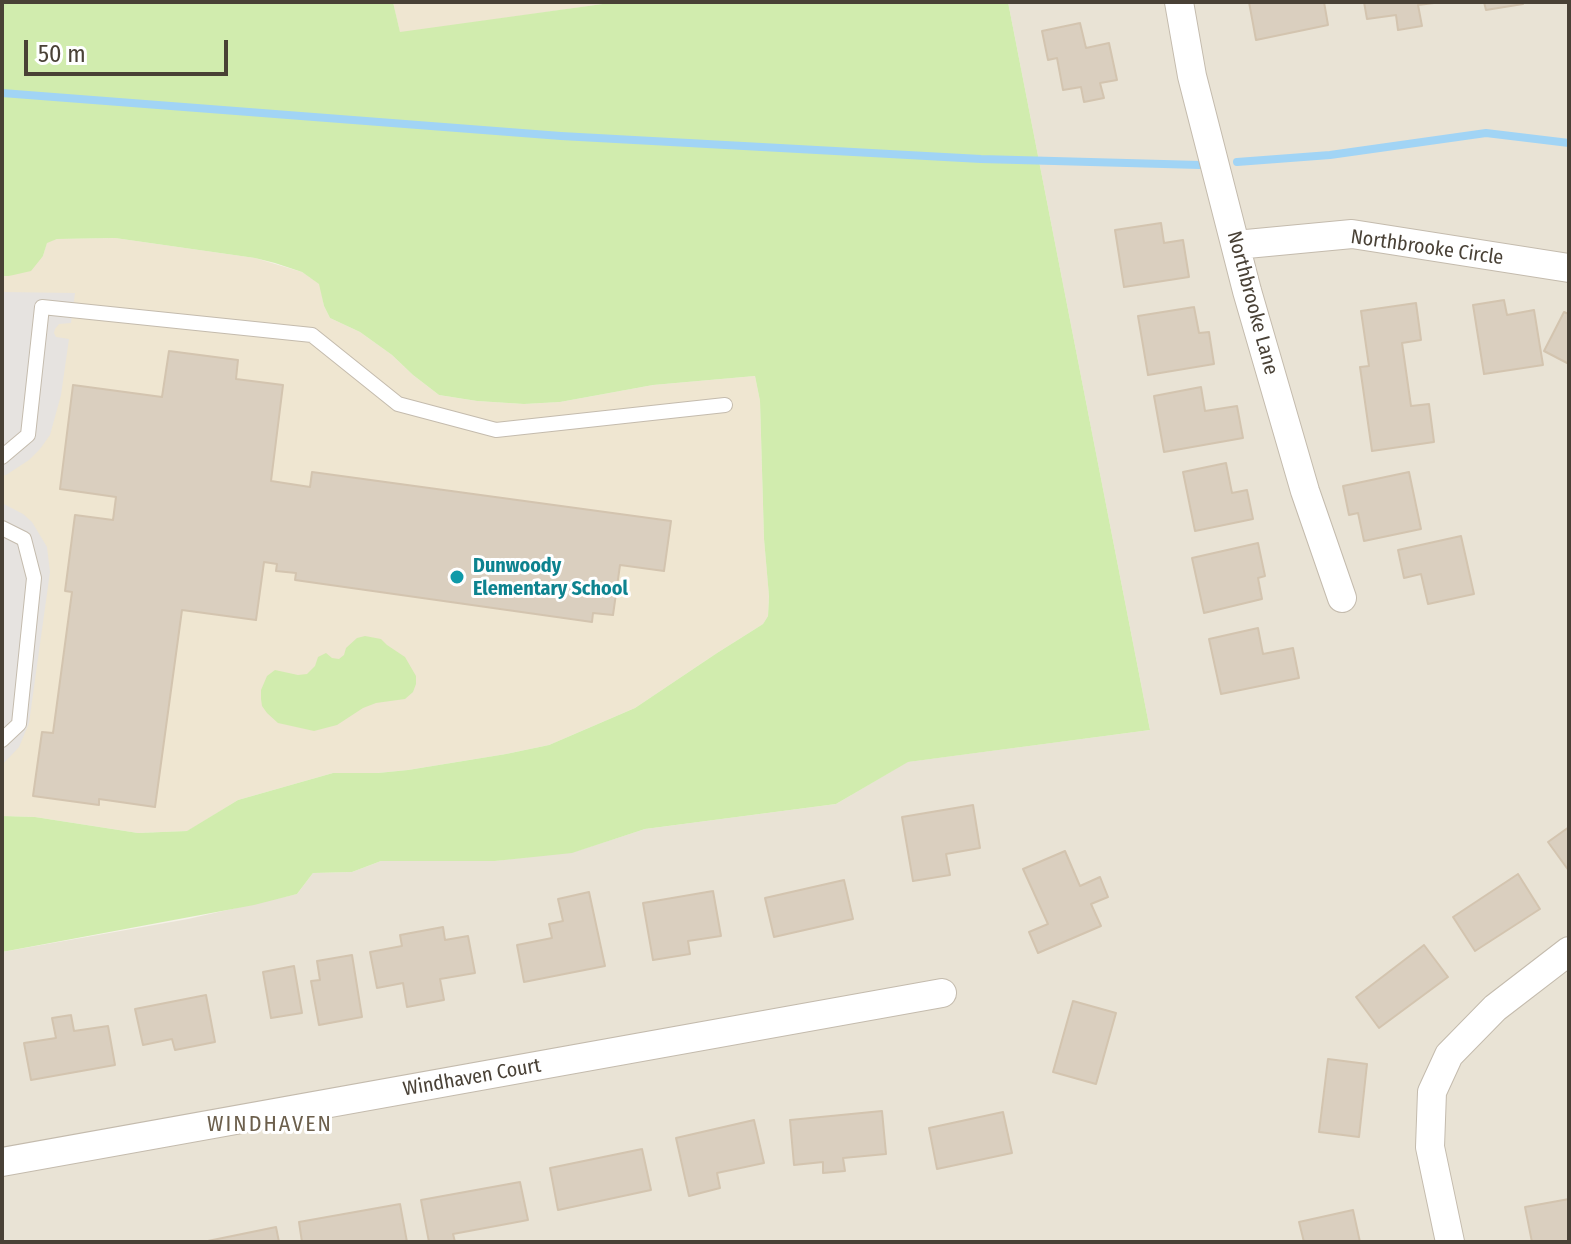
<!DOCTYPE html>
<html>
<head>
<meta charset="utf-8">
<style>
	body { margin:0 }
	#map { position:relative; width:1571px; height:1244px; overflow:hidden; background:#f5f1e8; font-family:"Fira Sans Condensed",sans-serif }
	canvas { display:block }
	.frame { position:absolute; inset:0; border:4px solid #494136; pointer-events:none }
	.scale { position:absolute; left:24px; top:40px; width:204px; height:36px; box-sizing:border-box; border:4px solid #494136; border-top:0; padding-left:10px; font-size:24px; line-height:28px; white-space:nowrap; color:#494136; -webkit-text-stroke:6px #fff; paint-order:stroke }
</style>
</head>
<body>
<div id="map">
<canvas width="1571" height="1244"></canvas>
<div class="frame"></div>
<div class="scale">50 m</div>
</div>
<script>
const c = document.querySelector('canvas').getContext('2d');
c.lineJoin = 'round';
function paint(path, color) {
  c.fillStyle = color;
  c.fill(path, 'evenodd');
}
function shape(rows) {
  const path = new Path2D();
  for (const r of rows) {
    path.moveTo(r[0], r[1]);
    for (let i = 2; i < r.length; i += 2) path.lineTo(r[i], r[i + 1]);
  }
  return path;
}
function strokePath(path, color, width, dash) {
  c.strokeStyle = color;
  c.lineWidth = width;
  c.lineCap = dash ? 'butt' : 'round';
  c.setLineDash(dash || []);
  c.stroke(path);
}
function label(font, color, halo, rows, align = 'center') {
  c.font = font + ' "Fira Sans Condensed",sans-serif';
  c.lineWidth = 6;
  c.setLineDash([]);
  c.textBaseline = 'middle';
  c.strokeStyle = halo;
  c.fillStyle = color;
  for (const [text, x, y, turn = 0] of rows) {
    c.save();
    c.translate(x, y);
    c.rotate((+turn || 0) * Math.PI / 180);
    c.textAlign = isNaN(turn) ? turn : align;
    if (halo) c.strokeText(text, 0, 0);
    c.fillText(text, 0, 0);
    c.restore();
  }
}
paint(shape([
	[1008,2,1569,2,1569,1242,2,1242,2,952,188,919,297,894,313,873,352,872,381,861,495,861,577,851,645,829,836,804,907,762,1150,730]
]), '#e9e3d5');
paint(shape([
	[393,2,617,2,400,33],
	[115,238,255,258,302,272,320,284,324,306,330,318,360,332,392,355,413,375,439,395,477,401,524,404,560,402,653,385,755,376,760,401,764,539,769,595,768,616,763,624,744,636,717,653,635,708,549,745,506,754,408,770,378,773,333,773,238,800,188,831,138,833,35,817,2,816,2,276,9,276,43,256,47,242,57,239]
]), '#efe6d1');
paint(shape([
	[2,2,393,2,400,32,617,2,1008,2,1150,730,908,762,836,804,645,829,572,853,495,861,381,861,352,872,313,873,297,894,254,905,2,952,2,816,35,817,138,833,187,831,238,800,333,773,378,773,408,770,506,754,549,745,635,708,717,653,744,636,763,624,768,616,769,596,764,539,760,401,755,376,653,385,560,402,524,404,477,401,439,395,413,375,392,355,360,332,330,318,324,306,319,284,302,272,275,263,255,258,115,238,57,239,47,243,43,256,31,271,9,276,2,276],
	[365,636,381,639,387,645,405,657,416,676,416,684,413,692,405,699,376,703,363,708,337,725,314,731,278,723,267,713,262,706,261,699,261,690,267,676,275,670,298,675,307,674,315,666,318,657,326,653,332,658,339,659,344,655,346,648,357,638]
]), '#d1ecae');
paint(shape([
	[2,292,75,293,71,323,59,324,55,329,54,333,56,337,69,339,61,395,50,435,40,449,29,460,6,475,2,476],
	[2,503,23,514,32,522,47,547,50,572,29,723,19,747,2,765]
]), '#e6e3e0');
strokePath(shape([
	[2,93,561,136,981,159,1200,165],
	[1237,162,1330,155,1486,133,1569,143]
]), '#a1d4f5', 8);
const building = shape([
	[1249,2,1324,2,1328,25,1256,40,1249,2],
	[1364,2,1442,2,1418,5,1422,26,1398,30,1396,15,1367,19,1364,2],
	[1484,2,1523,2,1523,4,1486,10,1484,2],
	[1080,23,1086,48,1109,43,1117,80,1100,83,1104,98,1084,102,1081,87,1063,90,1057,58,1048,60,1042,31,1080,23],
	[1161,223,1164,243,1183,240,1189,277,1124,287,1115,230,1161,223],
	[1504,300,1507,315,1534,310,1543,365,1484,374,1473,305,1504,300],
	[1416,303,1421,340,1402,343,1411,406,1429,404,1434,442,1372,451,1360,367,1369,366,1361,311,1416,303],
	[1194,307,1199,333,1209,332,1214,364,1148,375,1138,316,1194,307],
	[1564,312,1569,314,1569,364,1544,351,1564,312],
	[169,351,238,360,236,379,283,385,271,481,310,487,312,472,671,521,664,571,620,565,613,615,593,613,592,622,295,580,296,573,276,571,277,564,264,562,256,620,182,610,155,807,99,799,99,805,33,796,42,732,53,733,72,592,65,591,75,515,113,520,116,497,60,489,73,385,162,397,169,351],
	[1201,387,1205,411,1237,406,1243,438,1164,452,1154,396,1201,387],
	[1226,463,1232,493,1247,490,1253,519,1195,531,1183,472,1226,463],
	[1409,472,1421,529,1364,541,1358,513,1349,515,1343,486,1409,472],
	[1461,536,1474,594,1428,604,1421,574,1404,578,1398,550,1461,536],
	[1258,543,1265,576,1258,578,1262,599,1204,613,1192,558,1258,543],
	[1258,628,1263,654,1293,648,1299,678,1221,694,1209,639,1258,628],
	[973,805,980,848,946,854,950,875,913,881,902,817,973,805],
	[1569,827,1569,871,1548,842,1569,827],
	[1065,851,1080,886,1100,877,1108,897,1091,904,1101,926,1038,953,1029,932,1048,924,1023,869,1065,851],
	[1518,874,1540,909,1475,951,1453,917,1518,874],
	[844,880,853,919,774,937,765,898,844,880],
	[713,891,721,936,688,941,690,954,653,960,643,903,713,891],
	[589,892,605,966,524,982,517,945,552,938,549,924,563,921,558,899,589,892],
	[443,927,445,940,468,936,475,973,440,979,444,1000,407,1007,403,983,377,988,370,952,402,946,400,935,443,927],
	[1424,945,1448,977,1379,1028,1356,997,1424,945],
	[352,955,362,1017,319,1025,311,981,320,980,317,961,352,955],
	[294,966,302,1013,271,1018,263,972,294,966],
	[206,995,215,1042,175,1050,172,1039,143,1045,135,1009,206,995],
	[1073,1001,1116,1013,1096,1084,1053,1072,1073,1001],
	[71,1015,74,1031,108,1026,115,1065,31,1080,24,1043,56,1038,52,1018,71,1015],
	[1328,1059,1367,1064,1359,1137,1319,1132,1328,1059],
	[882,1111,886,1154,843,1158,845,1171,823,1173,823,1162,794,1165,790,1120,882,1111],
	[1003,1112,1012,1153,937,1169,929,1128,1003,1112],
	[754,1120,764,1163,717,1173,720,1188,689,1196,676,1138,754,1120],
	[642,1149,651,1190,558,1210,550,1168,642,1149],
	[520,1182,528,1220,453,1234,455,1242,429,1242,421,1200,520,1182],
	[1569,1199,1569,1242,1532,1242,1525,1207,1569,1199],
	[400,1204,407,1242,302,1242,299,1222,400,1204],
	[1353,1210,1360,1242,1304,1242,1299,1222,1353,1210],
	[276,1227,279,1242,203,1242,276,1227]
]);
paint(building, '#dacfbf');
strokePath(building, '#d3c4af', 2);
const service = shape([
	[2,457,28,435,42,307,312,335,398,404,496,430,725,405],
	[2,528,24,539,34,578,19,724,2,740]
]);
const minor = shape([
	[1179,2,1192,76,1247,291,1305,491,1342,598],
	[1236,245,1352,234,1569,268],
	[2,1162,942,993],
	[1450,1242,1430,1147,1432,1092,1449,1055,1495,1008,1569,951]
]);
strokePath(service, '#c4bbad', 16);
strokePath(minor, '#c4bbad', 30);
strokePath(service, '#fff', 14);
strokePath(minor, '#fff', 28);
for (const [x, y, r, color] of [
	[457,577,8,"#0f9aa8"]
]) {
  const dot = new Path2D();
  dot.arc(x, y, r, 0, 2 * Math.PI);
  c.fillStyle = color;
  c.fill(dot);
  strokePath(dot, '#fff', 3);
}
label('20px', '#494136', '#fff', [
	["Northbrooke Circle",1427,248,8],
	["Northbrooke Lane",1252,303,75],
	["Windhaven Court",472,1078,-10]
]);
label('bold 20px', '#0d838f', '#fff', [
	["Dunwoody",473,566],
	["Elementary School",473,589]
], 'left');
c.letterSpacing = '2px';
label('22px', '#6c5f4c', '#fff', [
	["WINDHAVEN",270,1125]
]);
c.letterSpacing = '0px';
</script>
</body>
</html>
